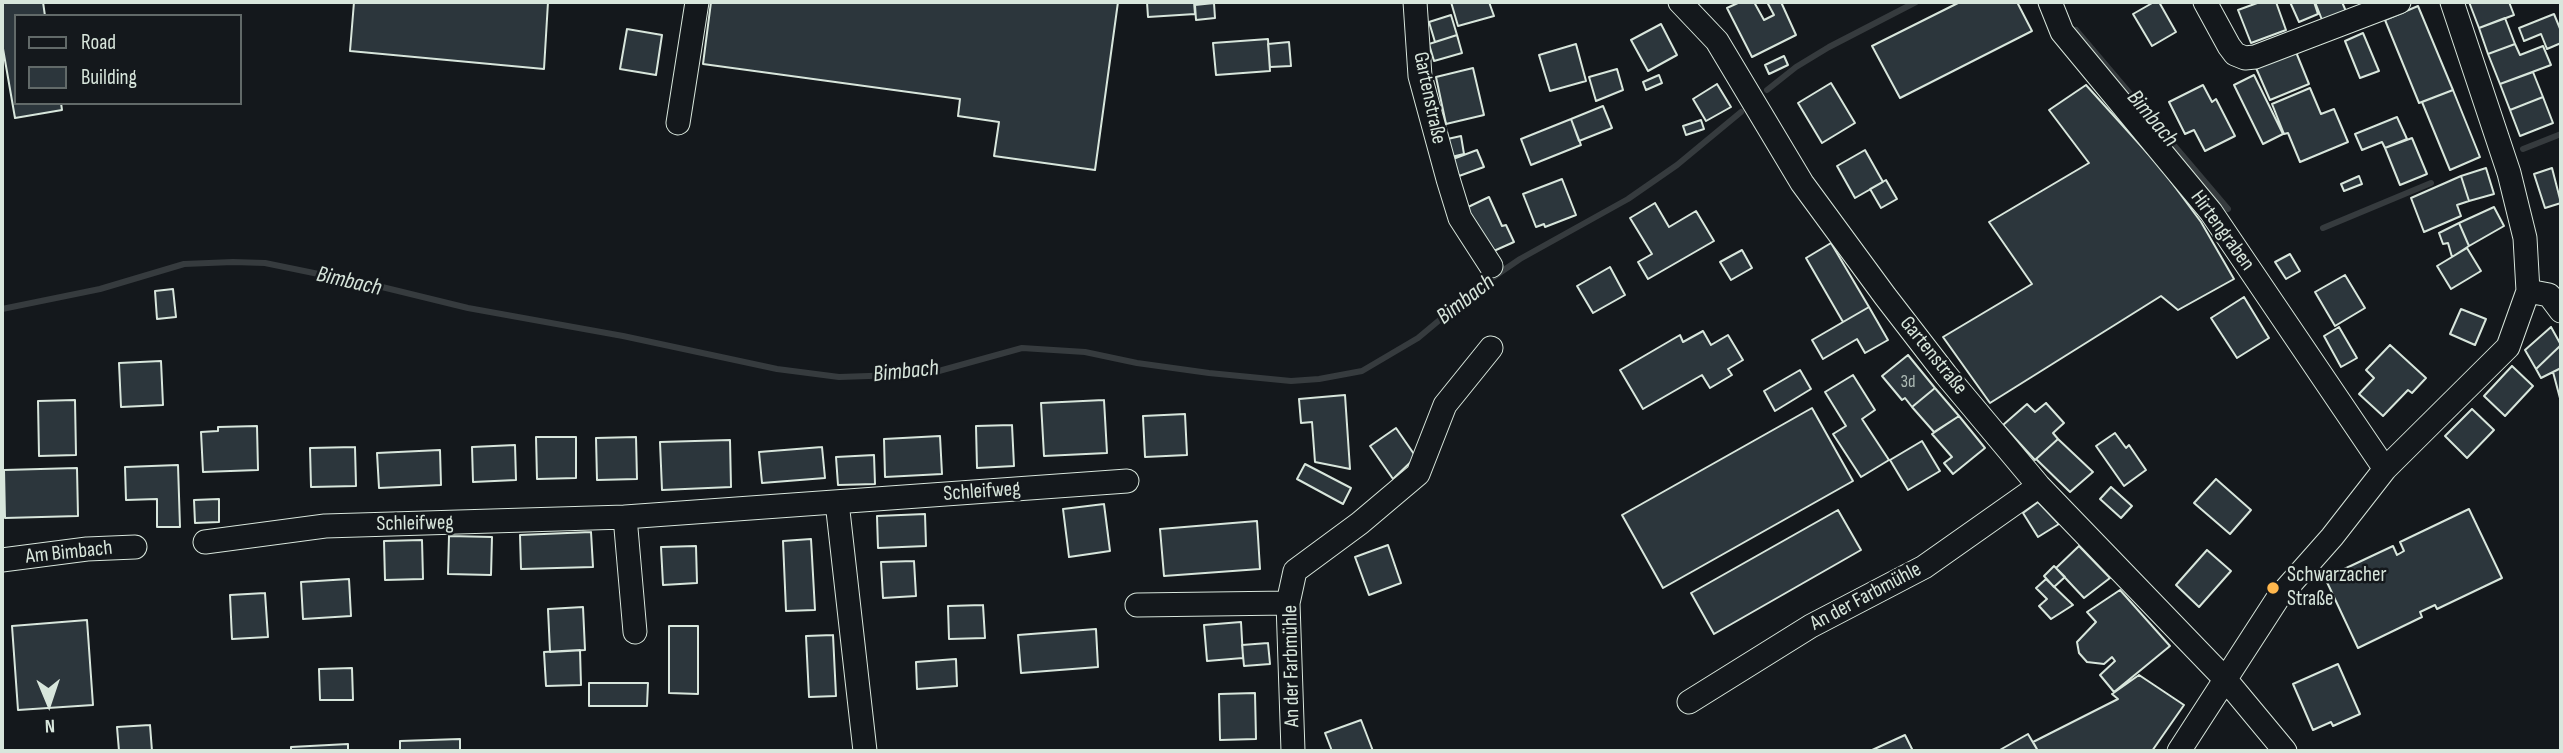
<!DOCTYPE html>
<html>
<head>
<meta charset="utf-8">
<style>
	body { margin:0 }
	#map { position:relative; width:2563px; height:753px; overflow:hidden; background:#14181c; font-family:"Sofia Sans Condensed",sans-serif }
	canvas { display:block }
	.frame { position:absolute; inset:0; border:4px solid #d8e6dc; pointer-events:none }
	.legend { position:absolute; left:14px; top:14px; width:228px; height:91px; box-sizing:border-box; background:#14181c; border:2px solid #626a69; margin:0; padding:9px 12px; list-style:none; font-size:21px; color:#d8e6dc }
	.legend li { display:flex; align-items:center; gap:14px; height:35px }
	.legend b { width:35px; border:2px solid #626a69 }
	.north { position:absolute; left:14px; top:669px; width:70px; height:70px; -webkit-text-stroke:5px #14181c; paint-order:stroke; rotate:178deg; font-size:19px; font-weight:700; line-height:28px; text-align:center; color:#d8e6dc }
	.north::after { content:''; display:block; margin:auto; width:24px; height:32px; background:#d8e6dc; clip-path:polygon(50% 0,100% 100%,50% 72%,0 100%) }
</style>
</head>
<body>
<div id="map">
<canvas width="2563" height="753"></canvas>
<div class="frame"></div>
<ul class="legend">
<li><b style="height:9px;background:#14181c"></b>Road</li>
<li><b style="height:19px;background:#2c363c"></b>Building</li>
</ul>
<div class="north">N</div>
</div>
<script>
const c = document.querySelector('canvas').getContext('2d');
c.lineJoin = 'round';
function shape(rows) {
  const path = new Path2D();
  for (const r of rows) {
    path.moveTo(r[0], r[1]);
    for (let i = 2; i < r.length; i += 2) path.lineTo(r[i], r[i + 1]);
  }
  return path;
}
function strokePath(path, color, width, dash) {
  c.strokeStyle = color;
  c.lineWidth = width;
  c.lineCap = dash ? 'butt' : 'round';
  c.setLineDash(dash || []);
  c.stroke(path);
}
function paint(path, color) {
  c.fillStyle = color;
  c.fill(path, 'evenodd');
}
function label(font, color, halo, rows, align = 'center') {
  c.font = font + ' "Sofia Sans Condensed",sans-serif';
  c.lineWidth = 5;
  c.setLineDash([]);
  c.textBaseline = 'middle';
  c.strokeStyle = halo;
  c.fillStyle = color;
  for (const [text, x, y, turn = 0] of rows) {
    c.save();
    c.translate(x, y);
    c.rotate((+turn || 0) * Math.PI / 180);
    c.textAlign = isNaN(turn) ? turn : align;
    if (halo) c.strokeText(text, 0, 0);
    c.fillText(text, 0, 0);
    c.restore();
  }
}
strokePath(shape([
	[2076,30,2228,209],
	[1767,90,1796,67,1829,47,1916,2],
	[2523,149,2561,134],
	[2323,228,2431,183],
	[2,309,100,289,184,264,233,262,265,263,382,287,468,308,623,336,777,369,839,377,928,374,1022,348,1085,352,1137,363,1209,373,1291,381,1319,379,1362,371,1418,338,1479,287,1520,259,1628,199,1677,165,1741,112]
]), '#363b3e', 6);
const building = shape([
	[2,2,43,2,45,16,16,16,16,103,61,103,62,110,15,118,2,43,2,2],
	[354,2,548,2,544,69,350,51,354,2],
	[711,2,1118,2,1095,170,994,156,999,122,958,116,960,99,703,64,711,2],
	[1147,2,1194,2,1195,14,1148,17,1147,2],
	[1451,2,1489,2,1494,16,1458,26,1451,2],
	[1740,2,1754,2,1764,20,1774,15,1767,2,1781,2,1796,35,1752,57,1727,8,1740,2],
	[1960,2,2017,2,2032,31,1900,98,1872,46,1960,2],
	[2154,2,2159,2,2176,32,2152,46,2133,14,2154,2],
	[2260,2,2276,2,2286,30,2251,43,2238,10,2260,2],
	[2290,2,2314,2,2318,14,2299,22,2290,2],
	[2315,2,2342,2,2348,16,2324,25,2315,2],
	[2469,2,2509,2,2514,15,2479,28,2469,2],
	[1214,3,1215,18,1196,20,1195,5,1214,3],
	[2418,6,2453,90,2419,103,2385,20,2418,6],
	[2554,14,2561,31,2561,43,2547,49,2541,34,2524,41,2519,28,2554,14],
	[1451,15,1457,35,1435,42,1429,22,1451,15],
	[2505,18,2515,44,2488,54,2479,28,2505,18],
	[1661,24,1677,55,1648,71,1631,40,1661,24],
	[627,29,662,35,656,75,620,69,627,29],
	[2363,33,2379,71,2360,78,2345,41,2363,33],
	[1457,35,1462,53,1434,61,1429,44,1457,35],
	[1268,39,1270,71,1216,75,1213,43,1268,39],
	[1289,42,1291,66,1270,67,1268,44,1289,42],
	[1576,44,1586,81,1550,91,1539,55,1576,44],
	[2515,44,2520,55,2543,46,2551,65,2500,84,2488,54,2515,44],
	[2296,52,2309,84,2270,100,2256,68,2296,52],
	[1784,56,1788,65,1769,74,1765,65,1784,56],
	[1473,68,1484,115,1446,124,1436,77,1473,68],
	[1617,69,1623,90,1596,101,1589,77,1617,69],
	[2533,72,2543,97,2510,110,2500,84,2533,72],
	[1659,75,1662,83,1646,90,1643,82,1659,75],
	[2254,75,2283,134,2263,144,2234,85,2254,75],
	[1831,83,1855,123,1822,143,1798,103,1831,83],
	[1717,84,1731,107,1706,121,1693,99,1717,84],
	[2086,85,2161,168,2201,222,2234,279,2178,310,2161,296,1990,403,1943,337,2032,284,1989,222,2089,163,2049,110,2086,85],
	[2203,85,2212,102,2216,99,2235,136,2205,151,2194,130,2185,134,2169,102,2203,85],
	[2310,88,2321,114,2334,109,2348,142,2300,162,2288,133,2284,134,2272,104,2310,88],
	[2453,90,2480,157,2450,170,2422,102,2453,90],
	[2543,97,2553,123,2520,136,2510,110,2543,97],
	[1603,106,1612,128,1579,141,1571,119,1603,106],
	[2397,117,2407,139,2385,148,2382,142,2362,150,2355,134,2397,117],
	[1571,119,1581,145,1531,165,1521,139,1571,119],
	[1701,120,1704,129,1686,135,1683,126,1701,120],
	[1461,136,1464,154,1447,158,1443,140,1461,136],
	[2412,138,2427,174,2400,185,2385,148,2412,138],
	[1477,150,1484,167,1459,176,1453,159,1477,150],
	[1865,150,1883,182,1855,198,1837,166,1865,150],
	[2486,168,2494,194,2469,201,2461,176,2486,168],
	[2552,168,2561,203,2545,208,2534,174,2552,168],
	[2359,176,2362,184,2344,191,2341,184,2359,176],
	[2461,176,2469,201,2457,205,2461,216,2424,232,2411,198,2461,176],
	[1562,179,1576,215,1545,227,1544,224,1536,227,1523,194,1562,179],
	[1886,180,1897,199,1881,208,1870,189,1886,180],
	[1489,197,1502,226,1506,225,1514,242,1487,254,1466,208,1489,197],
	[1655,203,1669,227,1696,211,1714,241,1648,279,1638,262,1652,254,1630,218,1655,203],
	[2494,207,2504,226,2469,246,2459,223,2494,207],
	[2459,223,2469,246,2452,257,2448,243,2443,244,2439,233,2459,223],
	[1831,243,1869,307,1843,322,1806,258,1831,243],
	[2467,248,2481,271,2451,289,2437,266,2467,248],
	[1742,250,1752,268,1731,280,1720,262,1742,250],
	[2290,254,2300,271,2286,279,2275,262,2290,254],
	[1610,267,1625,295,1593,313,1577,286,1610,267],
	[2345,275,2365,308,2335,326,2315,292,2345,275],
	[173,289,176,317,157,319,155,291,173,289],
	[2244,297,2269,338,2237,358,2211,318,2244,297],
	[1869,307,1888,340,1865,353,1857,339,1823,359,1812,340,1869,307],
	[2461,309,2486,319,2475,345,2450,334,2461,309],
	[2339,327,2357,358,2341,367,2324,336,2339,327],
	[2551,327,2561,345,2536,369,2525,350,2551,327],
	[1703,331,1711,345,1728,335,1743,360,1728,369,1732,375,1710,388,1702,375,1643,409,1620,370,1680,335,1683,342,1703,331],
	[2390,345,2426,378,2412,393,2408,390,2383,416,2359,394,2374,378,2366,370,2390,345],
	[2561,345,2561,368,2541,378,2536,369,2561,345],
	[1908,355,1935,388,1912,407,1905,398,1902,400,1882,376,1908,355],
	[161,361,163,405,121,407,119,363,161,361],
	[2512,366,2533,386,2505,416,2484,396,2512,366],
	[2561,368,2561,402,2553,372,2561,368],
	[1800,370,1811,389,1775,411,1764,391,1800,370],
	[1853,375,1875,410,1862,419,1889,460,1861,477,1833,434,1846,426,1825,392,1853,375],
	[1935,388,1959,416,1934,432,1912,407,1935,388],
	[1345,395,1350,469,1315,462,1312,422,1301,423,1299,399,1345,395],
	[75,400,76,455,39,456,38,401,75,400],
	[1104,400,1107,453,1044,456,1041,403,1104,400],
	[2046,403,2064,423,2053,433,2058,439,2035,460,2003,425,2027,404,2035,412,2046,403],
	[1812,408,1853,481,1663,588,1622,515,1812,408],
	[2472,409,2494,430,2467,458,2445,436,2472,409],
	[1185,414,1187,455,1145,457,1143,416,1185,414],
	[1959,416,1985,448,1953,474,1944,463,1952,457,1932,434,1959,416],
	[1012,425,1014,466,977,468,976,426,1012,425],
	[257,426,258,470,203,472,201,432,218,431,218,427,257,426],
	[1396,428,1416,457,1393,479,1370,446,1396,428],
	[2115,433,2126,448,2129,445,2146,470,2124,486,2096,446,2115,433],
	[940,436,942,474,885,477,884,439,940,436],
	[536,437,576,437,576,478,537,479,536,437],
	[636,437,637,479,597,480,596,438,636,437],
	[2058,439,2093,472,2070,492,2036,459,2058,439],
	[730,440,731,487,662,490,660,442,730,440],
	[1922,441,1940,471,1908,490,1890,460,1922,441],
	[515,445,516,480,473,482,472,447,515,445],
	[355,447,356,486,311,487,310,448,355,447],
	[822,447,825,478,762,483,759,452,822,447],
	[440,450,441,485,379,488,377,453,440,450],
	[874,455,875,484,838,485,836,457,874,455],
	[1305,464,1351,488,1343,504,1297,479,1305,464],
	[178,465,180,527,157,527,157,499,126,500,125,467,178,465],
	[77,468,78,516,5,518,4,470,77,468],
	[2216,479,2251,510,2230,534,2194,503,2216,479],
	[2111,487,2132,506,2121,518,2100,499,2111,487],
	[219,499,219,522,195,523,194,500,219,499],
	[2038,502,2059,524,2038,537,2023,513,2038,502],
	[1104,504,1110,551,1069,557,1063,509,1104,504],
	[2469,509,2502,578,2437,609,2435,605,2420,612,2422,617,2358,648,2325,578,2393,546,2397,555,2404,551,2400,542,2469,509],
	[1838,510,1861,550,1714,634,1691,593,1838,510],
	[925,514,926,546,878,548,877,516,925,514],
	[1257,521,1260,569,1164,576,1160,529,1257,521],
	[591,532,593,567,521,569,520,535,591,532],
	[449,536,492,537,491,575,448,574,449,536],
	[811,539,815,610,786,611,783,541,811,539],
	[422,540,423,579,385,580,384,541,422,540],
	[1388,545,1401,583,1369,595,1355,557,1388,545],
	[696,546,697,583,663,585,661,547,696,546],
	[2079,546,2110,578,2084,598,2056,568,2079,546],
	[2207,550,2231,571,2199,607,2176,585,2207,550],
	[914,561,916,596,883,598,881,562,914,561],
	[2054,566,2065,577,2054,587,2044,576,2054,566],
	[349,579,351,616,303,619,301,582,349,579],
	[2046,579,2073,605,2051,619,2039,606,2047,599,2036,588,2046,579],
	[2120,590,2170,646,2114,692,2100,675,2115,661,2112,657,2104,664,2087,662,2079,653,2077,642,2096,622,2087,612,2120,590],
	[265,593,268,637,232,639,230,595,265,593],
	[983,605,985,638,949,639,948,606,983,605],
	[583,607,585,650,550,652,548,609,583,607],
	[87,620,93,705,18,710,12,626,87,620],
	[1241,622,1243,658,1207,661,1204,625,1241,622],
	[669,626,698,626,698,694,669,693,669,626],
	[1096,629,1098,667,1021,673,1018,635,1096,629],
	[833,635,836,696,809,697,806,636,833,635],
	[1268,643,1270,664,1244,666,1242,645,1268,643],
	[580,650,581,685,546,686,544,652,580,650],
	[956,659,957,686,917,689,916,662,956,659],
	[2338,664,2360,714,2333,726,2331,722,2313,730,2293,684,2338,664],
	[352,668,353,700,320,700,319,669,352,668],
	[2139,675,2184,705,2152,751,2038,751,2033,742,2118,699,2112,694,2139,675],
	[589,683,648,683,647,706,589,706,589,683],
	[1255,693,1256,739,1220,740,1219,694,1255,693],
	[1361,720,1373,751,1332,751,1325,733,1361,720],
	[150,725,152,751,119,751,117,727,150,725],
	[2028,734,2038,751,1998,751,2028,734],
	[1905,735,1913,751,1870,751,1905,735],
	[460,739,460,751,400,751,400,741,460,739],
	[348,744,348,751,291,751,291,747,348,744]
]);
paint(building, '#2c363c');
strokePath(building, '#d8e6dc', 2);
const minor = shape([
	[1415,2,1420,76,1448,179,1460,218,1491,266],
	[1680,2,1717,41,1802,183,1885,296,1946,375,2039,486,2226,680,2285,751],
	[2050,2,2062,32,2211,212,2385,469],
	[2205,2,2229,46,2235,54,2245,58,2255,57,2399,2],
	[678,123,697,2],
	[2528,291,2549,295,2561,311],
	[837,502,865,751],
	[625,517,635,632],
	[205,542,325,526,625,517,1127,481],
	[2,560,87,549,135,547],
	[1137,605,1288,603],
	[1689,702,1811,626,1924,567,2039,486],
	[1293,751,1288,603,1295,571,1360,523,1418,474,1445,405,1491,348],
	[2179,751,2278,598,2332,537,2385,469,2508,347,2528,291,2525,238,2509,173,2452,2]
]);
strokePath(minor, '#d8e6dc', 25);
strokePath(minor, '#14181c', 23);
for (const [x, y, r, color] of [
	[2273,588,7,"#ffb74d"]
]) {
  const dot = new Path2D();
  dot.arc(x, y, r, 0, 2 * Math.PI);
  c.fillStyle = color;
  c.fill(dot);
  strokePath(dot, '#14181c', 2.5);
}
label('18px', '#adbab4', null, [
	["3d",1908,382]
]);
label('21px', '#d8e6dc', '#14181c', [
	["Gartenstraße",1429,98,78],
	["Hirtengraben",2222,231,54],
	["Gartenstraße",1933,356,51],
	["Schleifweg",982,492,-4],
	["Schleifweg",415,524,-1],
	["Am Bimbach",69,553,-6],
	["An der Farbmühle",1866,597,-28],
	["An der Farbmühle",1292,666,-91]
]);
label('21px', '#d8e6dc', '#14181c', [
	["Schwarzacher",2287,576],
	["Straße",2287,600]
], 'left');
label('italic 23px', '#d8e6dc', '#14181c', [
	["Bimbach",2152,119,50],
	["Bimbach",349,282,13],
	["Bimbach",1466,300,-38],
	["Bimbach",906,372,-6]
]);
</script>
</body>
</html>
